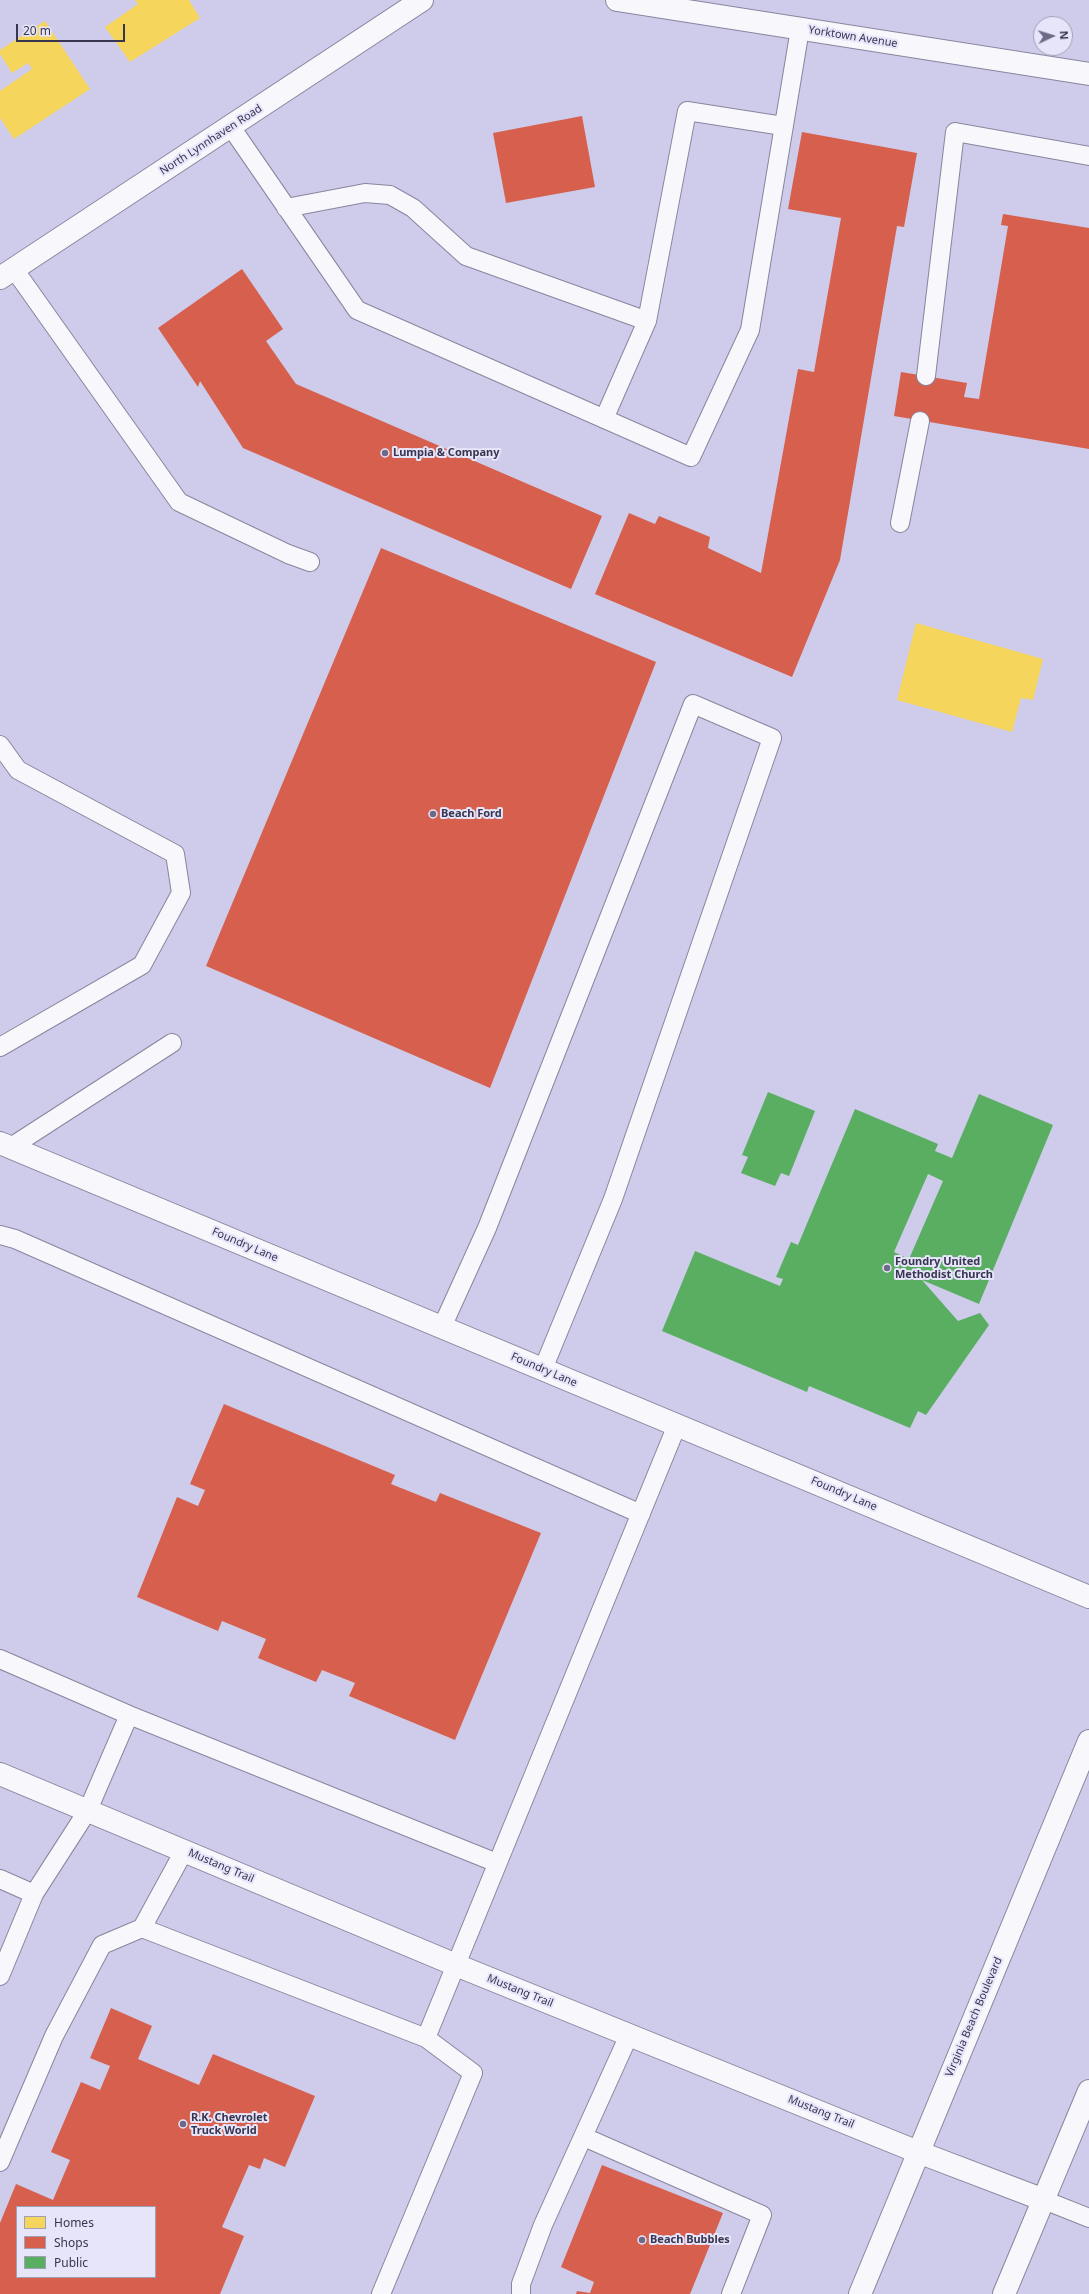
<!DOCTYPE html>
<html>
<head>
<meta charset="utf-8">
<style>
	body { margin:0 }
	#map { position:relative; width:1089px; height:2294px; overflow:hidden; background:#ceccea; font-family:"Noto Sans",sans-serif }
	canvas { display:block }
	.legend { position:absolute; left:16px; top:2206px; width:140px; height:72px; box-sizing:border-box; background:#e6e5fa; border:1px solid #a09fb6; margin:0; padding:5px 7px; list-style:none; font-size:12px; color:#383551 }
	.legend li { display:flex; align-items:center; gap:8px; height:20px }
	.legend b { width:20px; border:1px solid #a09fb6 }
	.north { position:absolute; left:1033px; top:16px; width:40px; height:40px; box-sizing:border-box; background:#e6e5fa; border:1px solid #a09fb6; border-radius:50%; rotate:86deg; font-size:11px; font-weight:700; line-height:16px; text-align:center; color:#383551 }
	.north::after { content:''; display:block; margin:auto; width:14px; height:18px; background:#6c6a87; clip-path:polygon(50% 0,100% 100%,50% 72%,0 100%) }
	.scale { position:absolute; left:16px; top:24px; width:109px; height:18px; box-sizing:border-box; border:2px solid #383551; border-top:0; padding-left:5px; font-size:12px; line-height:14px; white-space:nowrap; color:#383551; -webkit-text-stroke:3px #e6e5fa; paint-order:stroke }
</style>
</head>
<body>
<div id="map">
<canvas width="1089" height="2294"></canvas>
<ul class="legend">
<li><b style="height:11px;background:#f6d55c"></b>Homes</li>
<li><b style="height:11px;background:#d6604d"></b>Shops</li>
<li><b style="height:11px;background:#5aae61"></b>Public</li>
</ul>
<div class="north">N</div>
<div class="scale">20 m</div>
</div>
<script>
const g = document.querySelector('canvas').getContext('2d');
g.lineJoin = 'round';
function fillPath(path, color) { g.fillStyle = color; g.fill(path, 'evenodd'); }
const shape = rows => new Path2D(rows.map(r => 'M' + r).join(''));
function strokePath(path, color, width, dash) { g.strokeStyle = color; g.lineWidth = width; g.lineCap = dash ? 'butt' : 'round'; g.setLineDash(dash || []); g.stroke(path); }
function label(font, color, halo, rows, align = 'center') {
  g.font = font + ' "Noto Sans",sans-serif'; g.lineWidth = 4; g.setLineDash([]); g.textBaseline = 'middle'; g.strokeStyle = halo; g.fillStyle = color; for (const [text, x, y, turn = 0] of rows) {
    g.save(); g.translate(x, y); g.rotate((+turn || 0) * Math.PI / 180); g.textAlign = isNaN(turn) ? turn : align; if (halo) g.strokeText(text, 0, 0); g.fillText(text, 0, 0); g.restore();
  }
}
const homes = shape([
	[135,0,189,0,200,18,130,62,105,27,138,4],
	[45,21,90,89,14,139,0,118,0,91,32,69,28,63,12,73,0,54,0,50],
	[916,623,1043,659,1033,700,1021,698,1012,732,897,700]
]);
const shops = shape([
	[582,116,595,187,506,203,493,133],
	[802,132,917,153,904,227,897,226,840,560,792,677,595,594,629,513,655,524,659,516,710,537,708,548,761,573,798,369,814,372,841,218,788,209],
	[1003,214,1089,228,1089,449,894,416,901,372,967,383,964,397,979,399,1008,226,1001,225],
	[242,269,283,329,266,341,296,384,602,516,571,589,243,448,200,381,198,387,158,328],
	[381,548,656,662,490,1088,206,966],
	[224,1404,395,1475,391,1484,436,1502,440,1493,541,1533,455,1740,349,1696,355,1683,322,1670,316,1682,258,1658,266,1639,222,1621,218,1631,137,1597,177,1497,198,1506,205,1490,190,1484],
	[111,2008,152,2026,138,2059,199,2085,213,2054,315,2096,285,2167,264,2158,260,2169,249,2165,222,2227,244,2236,220,2294,0,2294,0,2223,16,2184,53,2200,70,2160,51,2152,81,2082,100,2090,110,2066,90,2058],
	[17,2207,155,2207,155,2277,17,2277],
	[602,2165,723,2213,690,2294,576,2294,577,2291,590,2293,594,2282,561,2267]
]);
const public = shape([
	[768,1092,815,1111,789,1176,781,1173,775,1186,741,1173,748,1157,742,1155],
	[979,1094,1053,1125,979,1304,922,1280,958,1321,980,1313,989,1325,926,1415,918,1411,910,1428,809,1386,807,1392,662,1331,695,1251,780,1286,783,1279,776,1277,791,1242,798,1245,855,1109,938,1144,935,1151,952,1158],
	[928,1174,943,1181,909,1259,894,1252]
]);
const service = shape([
	[231,127,357,310,691,457,750,330,800,29],
	[286,208,365,193,390,195,413,208,466,256,647,321,687,111,783,126],
	[14,269,179,502,288,554,310,562],
	[926,376,955,132,1089,156],
	[604,419,647,321],
	[900,523,920,421],
	[0,745,18,770,175,854,181,893,142,965,0,1047],
	[11,1147,172,1043],
	[0,1235,15,1239,641,1514],
	[442,1327,487,1228,693,704,772,738,613,1199,543,1369],
	[0,1659,129,1715,88,1810,34,1894,0,1879],
	[129,1715,497,1863],
	[184,1851,142,1928,426,2038],
	[0,1976,34,1894],
	[584,2137,762,2215,731,2294],
	[0,2162,54,2036,102,1945,142,1928],
	[1044,2200,1089,2218],
	[381,2294,473,2073,426,2038,677,1425],
	[521,2294,521,2284,543,2225,629,2035]
]);
const minor = shape([
	[617,0,1089,74],
	[0,1143,1089,1597],
	[0,1774,456,1965,918,2152,1044,2200]
]);
const tertiary = shape([
	[0,278,422,0]
]);
const primary = shape([
	[860,2294,1089,1741],
	[1004,2294,1089,2091]
]);
const markers = [
	[385,453,4,"#6c6a87"],
	[433,814,4,"#6c6a87"],
	[887,1268,4,"#6c6a87"],
	[183,2124,4,"#6c6a87"],
	[642,2240,4,"#6c6a87"]
];
const streetNames = [
	["Yorktown Avenue",853,37,9],
	["North Lynnhaven Road",211,140,-33],
	["Foundry Lane",245,1245,23],
	["Foundry Lane",544,1370,23],
	["Foundry Lane",844,1494,23],
	["Mustang Trail",221,1866,23],
	["Mustang Trail",520,1991,22],
	["Virginia Beach Boulevard",974,2017,-67],
	["Mustang Trail",821,2112,22]
];
const poiNames = [
	["Lumpia & Company",393,453],
	["Beach Ford",441,814],
	["Foundry United",895,1262],
	["Methodist Church",895,1275],
	["R.K. Chevrolet",191,2118],
	["Truck World",191,2131],
	["Beach Bubbles",650,2240]
];
fillPath(homes, '#f6d55c');
fillPath(shops, '#d6604d');
fillPath(public, '#5aae61');
strokePath(service, '#88859e', 20);
strokePath(minor, '#88859e', 24);
strokePath(tertiary, '#88859e', 24);
strokePath(primary, '#88859e', 24);
strokePath(service, '#f8f7fc', 18);
strokePath(minor, '#f8f7fc', 22);
strokePath(tertiary, '#f8f7fc', 22);
strokePath(primary, '#f8f7fc', 22);
for (const [x, y, r, color] of markers) { const dot = new Path2D(); dot.arc(x, y, r, 0, 2 * Math.PI); g.fillStyle = color; g.fill(dot); strokePath(dot, '#e6e5fa', 1.5); }
label('11px', '#383551', '#e6e5fa', streetNames);
label('bold 11px', '#383551', '#e6e5fa', poiNames, 'left');
</script>
</body>
</html>
